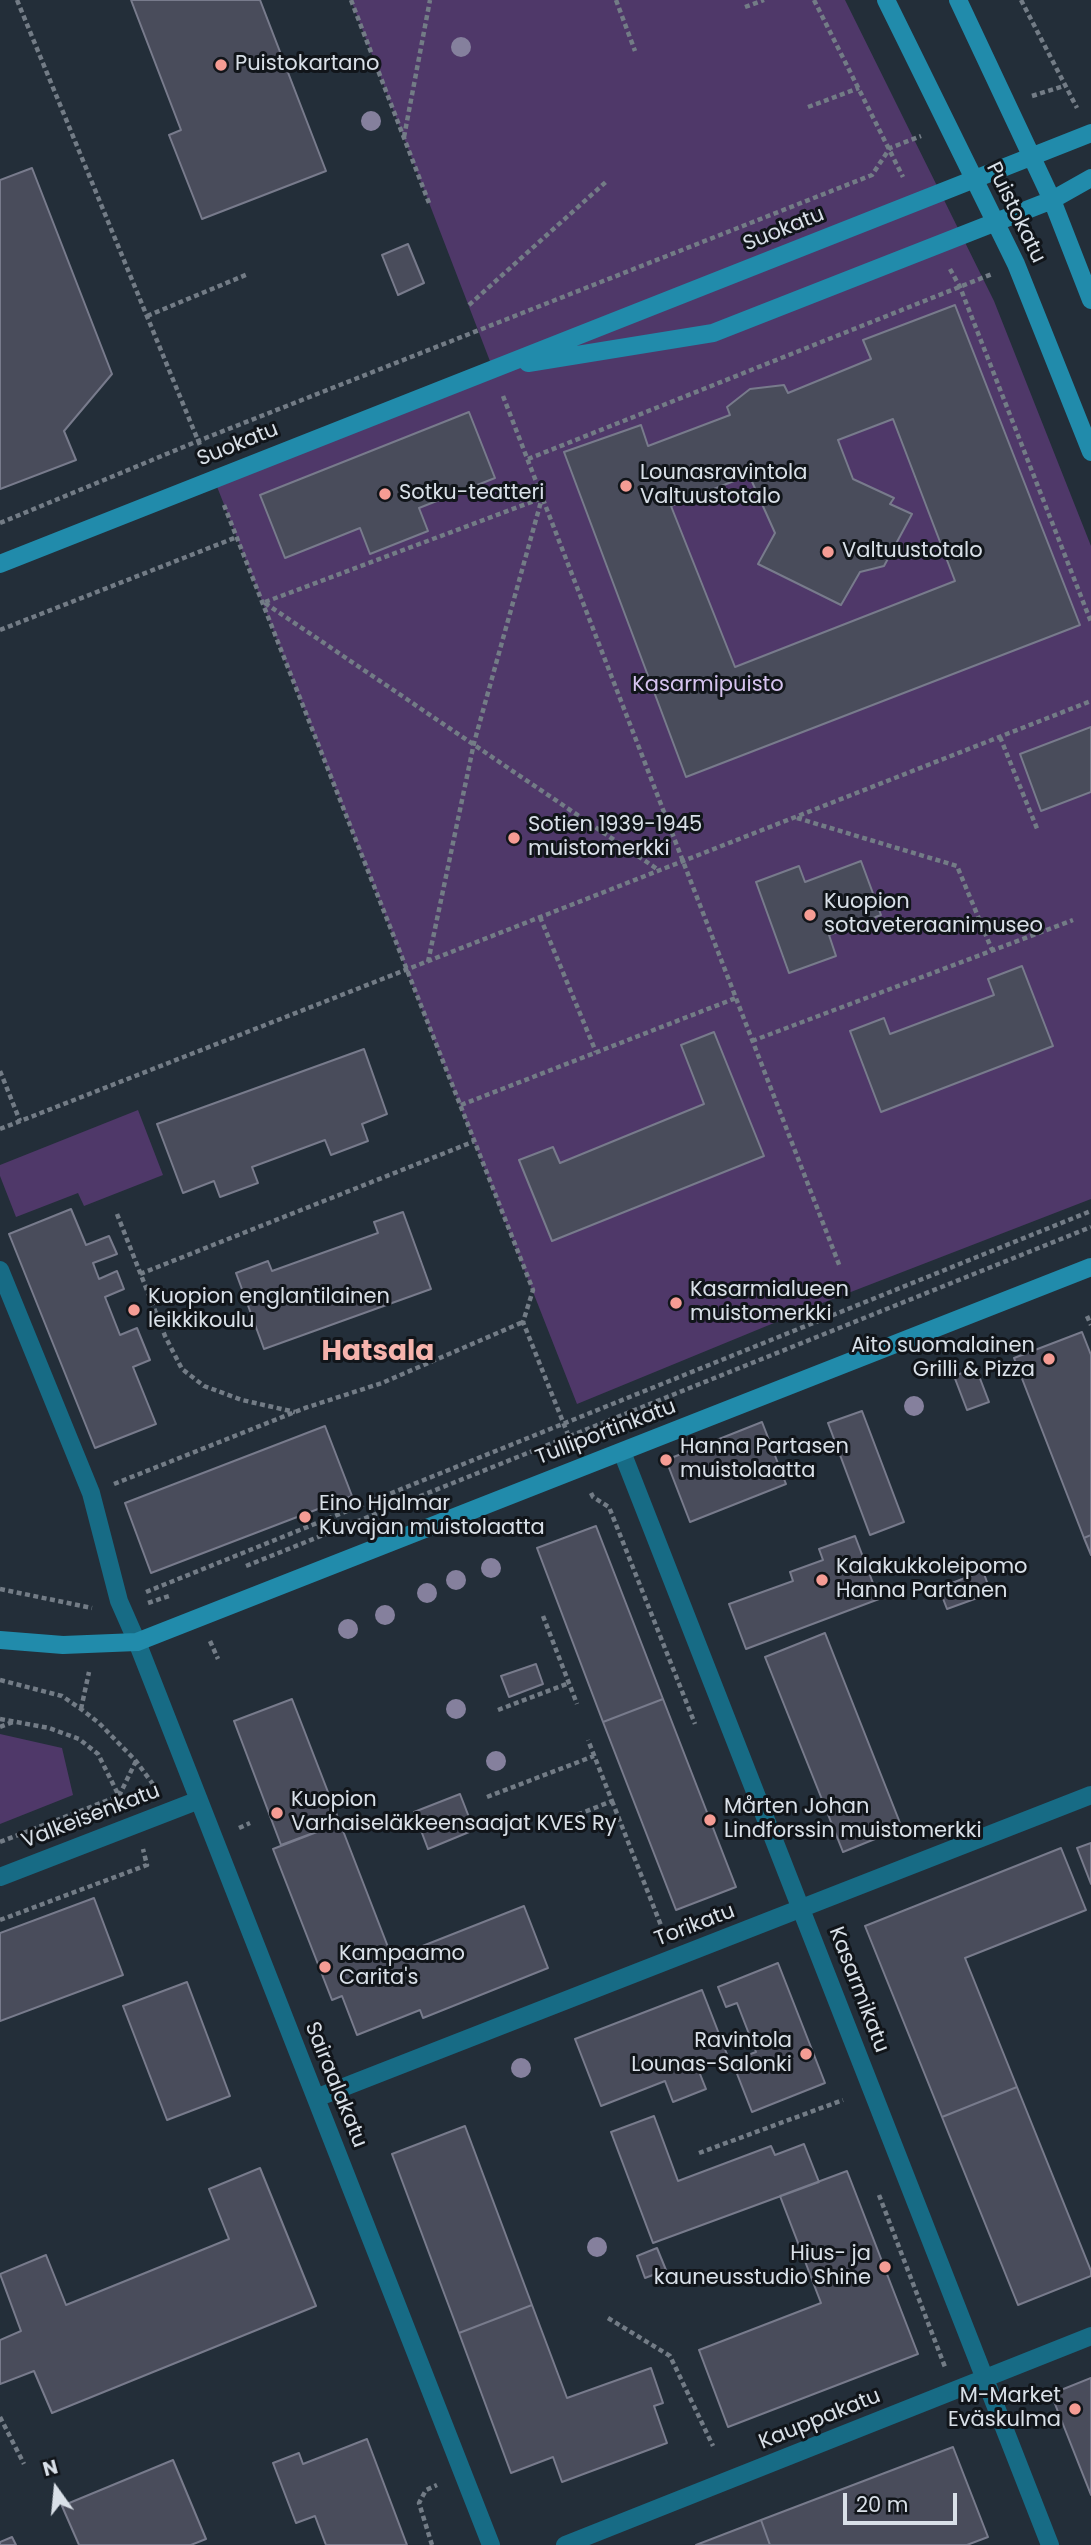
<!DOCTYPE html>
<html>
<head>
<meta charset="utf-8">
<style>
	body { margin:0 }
	#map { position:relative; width:1091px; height:2545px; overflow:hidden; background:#232e39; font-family:Poppins,sans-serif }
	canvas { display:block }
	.north { position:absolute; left:21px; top:2454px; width:70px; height:70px; -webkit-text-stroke:5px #11151a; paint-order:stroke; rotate:345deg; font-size:19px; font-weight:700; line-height:28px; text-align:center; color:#d9e0e8 }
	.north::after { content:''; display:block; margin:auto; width:24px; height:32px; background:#d9e0e8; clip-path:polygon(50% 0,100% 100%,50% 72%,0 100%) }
	.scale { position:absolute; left:843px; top:2493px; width:114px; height:32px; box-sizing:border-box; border:4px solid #d9e0e8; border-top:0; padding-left:9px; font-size:21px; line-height:24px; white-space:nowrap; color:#d9e0e8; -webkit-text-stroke:5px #11151a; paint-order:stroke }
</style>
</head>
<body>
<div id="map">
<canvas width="1091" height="2545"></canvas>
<div class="north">N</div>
<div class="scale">20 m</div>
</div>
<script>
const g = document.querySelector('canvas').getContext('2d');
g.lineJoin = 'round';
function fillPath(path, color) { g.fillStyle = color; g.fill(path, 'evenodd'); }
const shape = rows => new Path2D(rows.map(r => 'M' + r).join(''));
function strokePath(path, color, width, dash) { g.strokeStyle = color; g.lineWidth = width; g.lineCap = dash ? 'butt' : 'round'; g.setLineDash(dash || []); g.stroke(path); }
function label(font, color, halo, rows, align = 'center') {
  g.font = font + ' Poppins,sans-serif'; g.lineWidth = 6; g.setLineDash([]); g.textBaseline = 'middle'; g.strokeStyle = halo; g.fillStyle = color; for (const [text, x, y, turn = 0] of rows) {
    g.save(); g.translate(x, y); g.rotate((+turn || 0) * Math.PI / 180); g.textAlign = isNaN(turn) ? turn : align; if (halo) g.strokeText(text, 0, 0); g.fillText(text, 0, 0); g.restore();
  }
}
const green = shape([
	[351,0,845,0,994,301,1091,546,1091,1199,825,1302,577,1404,214,479,493,369],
	[138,1110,163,1175,84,1206,78,1193,16,1217,0,1176,0,1165],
	[0,1734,62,1748,73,1795,0,1824]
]);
const building = shape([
	[131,0,260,0,326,171,202,219,169,135,181,130,131,0],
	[32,168,112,374,64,431,76,460,0,489,0,180,32,168],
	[408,244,424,283,398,295,382,255,408,244],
	[955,305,1080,625,686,777,564,452,641,425,648,446,730,415,727,407,750,389,784,385,788,393,871,359,863,340,955,305],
	[893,419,955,581,735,667,671,506,749,475,775,533,758,564,841,605,860,572,884,566,912,514,890,504,894,498,853,479,838,440,893,419],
	[469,412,495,478,419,508,428,531,370,554,360,528,285,558,260,495,469,412],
	[1091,727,1091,792,1041,811,1020,754,1091,727],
	[861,861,881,915,829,935,836,956,789,973,756,882,799,866,805,882,861,861],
	[1022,966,1053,1046,881,1112,850,1031,884,1018,890,1034,994,995,988,979,1022,966],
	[714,1032,764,1156,552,1241,519,1160,553,1147,560,1163,704,1104,681,1045,714,1032],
	[364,1049,387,1114,362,1124,368,1141,331,1155,325,1140,252,1167,258,1183,220,1197,214,1181,183,1193,157,1124,364,1049],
	[71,1209,86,1245,109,1236,117,1254,93,1263,99,1279,117,1271,124,1289,105,1297,120,1335,137,1328,150,1360,133,1367,156,1424,95,1448,9,1234,71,1209],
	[403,1212,431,1289,264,1349,236,1273,268,1261,272,1271,378,1233,374,1222,403,1212],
	[1082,1332,1091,1355,1091,1535,1084,1538,1014,1358,1082,1332],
	[976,1368,989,1402,967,1410,954,1376,976,1368],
	[862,1411,904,1522,870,1535,828,1423,862,1411],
	[762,1422,786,1484,690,1522,666,1460,762,1422],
	[325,1426,352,1496,151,1573,125,1503,325,1426],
	[596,1526,663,1699,603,1722,537,1548,596,1526],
	[1091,1535,1091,1555,1084,1538,1091,1535],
	[855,1536,879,1599,746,1649,729,1604,793,1581,790,1572,823,1560,819,1549,855,1536],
	[983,1571,991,1593,947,1609,939,1588,983,1571],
	[825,1633,902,1828,843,1852,765,1657,825,1633],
	[536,1664,543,1684,509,1697,501,1676,536,1664],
	[292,1699,340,1823,281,1845,234,1721,292,1699],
	[663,1699,736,1887,676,1910,603,1722,663,1699],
	[460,1794,474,1830,428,1849,414,1812,460,1794],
	[340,1823,388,1947,382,1949,387,1960,524,1906,548,1968,423,2018,420,2010,357,2035,342,1996,332,2000,273,1849,340,1823],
	[1091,1843,1091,1884,1077,1848,1091,1843],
	[1061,1848,1086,1910,965,1958,1017,2087,942,2117,865,1926,1061,1848],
	[94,1898,123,1975,0,2021,0,1933,94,1898],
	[778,1963,825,2083,752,2112,732,2061,756,2052,737,2003,726,2007,718,1987,778,1963],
	[187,1982,230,2096,167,2120,123,2006,187,1982],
	[702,1990,728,2057,698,2069,706,2089,673,2102,665,2081,601,2106,575,2039,702,1990],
	[1017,2087,1091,2271,1091,2276,1018,2305,942,2117,1017,2087],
	[654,2116,678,2181,771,2146,775,2155,804,2144,819,2182,653,2243,611,2132,654,2116],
	[465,2126,532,2305,459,2333,392,2154,465,2126],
	[260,2168,316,2306,52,2413,34,2371,0,2384,0,2340,21,2331,0,2274,46,2255,66,2305,229,2239,209,2189,260,2168],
	[847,2171,918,2354,728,2427,699,2350,821,2303,780,2196,847,2171],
	[657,2248,666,2270,645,2278,637,2256,657,2248],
	[532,2305,567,2398,651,2368,663,2403,654,2406,667,2443,562,2482,553,2457,511,2473,459,2333,532,2305],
	[1091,2378,1091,2495,1051,2394,1091,2378],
	[367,2439,407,2545,326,2545,315,2516,296,2523,273,2463,299,2453,303,2464,367,2439],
	[953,2447,988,2537,967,2545,770,2545,761,2520,953,2447],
	[173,2460,206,2539,191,2545,79,2545,62,2506,173,2460],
	[761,2520,770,2545,696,2545,761,2520],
	[12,2537,16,2545,0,2545,0,2542,12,2537]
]);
const path = shape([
	[17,0,204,455],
	[351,0,429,203],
	[616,0,635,51],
	[814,0,903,177],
	[1021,0,1077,108],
	[745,7,764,0],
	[1032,96,1064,86],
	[808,107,859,88],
	[404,137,430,0],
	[950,269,960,287,1091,622],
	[469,305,608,180],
	[147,316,248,274],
	[503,396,840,1267],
	[528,459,992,274],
	[224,505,533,1290,523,1322,571,1442],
	[0,523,198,441,872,175,890,148,921,136],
	[265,602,542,498],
	[265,603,660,871],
	[0,630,237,537],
	[1000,737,1038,831],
	[797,818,957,866,992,950],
	[540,917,596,1052],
	[428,962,474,743,542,498],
	[752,1041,1073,920],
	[0,1071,20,1121],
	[461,1105,736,998],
	[0,1129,1091,701],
	[117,1214,165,1336,182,1369,204,1386,242,1400,295,1412],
	[140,1274,475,1141],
	[1087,1316,1091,1325],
	[114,1484,305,1408,382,1383,523,1322],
	[591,1493,593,1497,609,1507,695,1724],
	[246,1566,1091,1227],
	[0,1589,92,1608],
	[146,1592,1091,1211],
	[148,1603,169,1596],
	[543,1616,577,1704],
	[210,1641,218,1659],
	[0,1680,62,1696,81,1709,99,1723,136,1761,155,1787],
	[81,1709,89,1672],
	[498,1710,569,1683],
	[0,1719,49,1728,79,1739,98,1754,121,1800],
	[0,1727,13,1722],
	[487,1797,594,1756],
	[612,1801,662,1928],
	[554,1824,612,1801,588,1740],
	[239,1828,250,1823],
	[0,1842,119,1796,136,1761],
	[0,1920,147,1865,143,1849],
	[699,2153,843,2100],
	[879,2195,945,2367],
	[608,2318,670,2356,713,2446],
	[0,2417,24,2464],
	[432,2545,419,2503,426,2490,437,2485]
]);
const lane = shape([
	[0,1270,91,1493,119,1601,137,1642]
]);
const street = shape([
	[622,1452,1050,2545],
	[137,1642,491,2545],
	[0,1877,199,1800],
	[316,2098,1091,1795],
	[565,2545,1091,2336]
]);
const secondary = shape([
	[886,0,1016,264,1091,452],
	[958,0,1052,200,1091,300],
	[528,363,713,333,1052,200,1091,178],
	[0,564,1091,133],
	[0,1640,63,1645,137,1642,1091,1267]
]);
const trees = [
	[461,47],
	[371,121],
	[914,1406],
	[491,1568],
	[456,1580],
	[427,1593],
	[385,1615],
	[348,1629],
	[456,1709],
	[496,1761],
	[521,2068],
	[597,2247]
];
const markers = [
	[221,65,7,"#f59c94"],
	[626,486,7,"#f59c94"],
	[385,494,7,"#f59c94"],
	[828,552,7,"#f59c94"],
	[514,838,7,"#f59c94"],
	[810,915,7,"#f59c94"],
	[676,1303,7,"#f59c94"],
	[134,1310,7,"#f59c94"],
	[1049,1359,7,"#f59c94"],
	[666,1460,7,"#f59c94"],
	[305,1517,7,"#f59c94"],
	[822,1580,7,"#f59c94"],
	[277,1813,7,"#f59c94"],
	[710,1820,7,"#f59c94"],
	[325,1967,7,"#f59c94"],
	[806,2054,7,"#f59c94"],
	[885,2267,7,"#f59c94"],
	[1075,2409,7,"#f59c94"]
];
const poiNames = [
	["Puistokartano",235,65],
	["Lounasravintola",640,474],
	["Valtuustotalo",640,498],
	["Sotku-teatteri",399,494],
	["Valtuustotalo",842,552],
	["Sotien 1939-1945",528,826],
	["muistomerkki",528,850],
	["Kuopion",824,903],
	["sotaveteraanimuseo",824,927],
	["Kasarmialueen",690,1291],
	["muistomerkki",690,1315],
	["Kuopion englantilainen",148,1298],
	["leikkikoulu",148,1322],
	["Aito suomalainen",1035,1347,"right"],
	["Grilli & Pizza",1035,1371,"right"],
	["Hanna Partasen",680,1448],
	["muistolaatta",680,1472],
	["Eino Hjalmar",319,1505],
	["Kuvajan muistolaatta",319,1529],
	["Kalakukkoleipomo",836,1568],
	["Hanna Partanen",836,1592],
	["Kuopion",291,1801],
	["Varhaiseläkkeensaajat KVES Ry",291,1825],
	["Mårten Johan",724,1808],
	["Lindforssin muistomerkki",724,1832],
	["Kampaamo",339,1955],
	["Carita's",339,1979],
	["Ravintola",792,2042,"right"],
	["Lounas-Salonki",792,2066,"right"],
	["Hius- ja",871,2255,"right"],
	["kauneusstudio Shine",871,2279,"right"],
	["M-Market",1061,2397,"right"],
	["Eväskulma",1061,2421,"right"]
];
const streetNames = [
	["Puistokatu",1015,213,64],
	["Suokatu",784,230,-22],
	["Suokatu",238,445,-22],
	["Tulliportinkatu",606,1433,-21],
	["Valkeisenkatu",91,1817,-21],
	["Torikatu",695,1926,-21],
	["Kasarmikatu",858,1990,69],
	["Sairaalakatu",335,2085,68],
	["Kauppakatu",820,2420,-22]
];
const parkNames = [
	["Kasarmipuisto",708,686]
];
const districtNames = [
	["Hatsala",378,1353]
];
fillPath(green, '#4f3869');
fillPath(building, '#494c5b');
strokePath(building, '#787b8c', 2);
strokePath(path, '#737c86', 4.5, [5, 3.5]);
strokePath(lane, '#176b85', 18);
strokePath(street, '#176b85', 18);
strokePath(secondary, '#218bab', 18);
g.fillStyle = '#85809d';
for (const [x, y] of trees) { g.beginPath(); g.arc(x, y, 10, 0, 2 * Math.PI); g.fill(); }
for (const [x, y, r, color] of markers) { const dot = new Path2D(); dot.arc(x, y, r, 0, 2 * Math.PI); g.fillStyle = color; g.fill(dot); strokePath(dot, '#11151a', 2.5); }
label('21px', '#d9e0e8', '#11151a', poiNames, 'left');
label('21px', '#d9e0e8', '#11151a', streetNames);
label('21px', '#d6c3ef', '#11151a', parkNames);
label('bold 28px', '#f6b3ac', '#11151a', districtNames);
</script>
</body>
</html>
